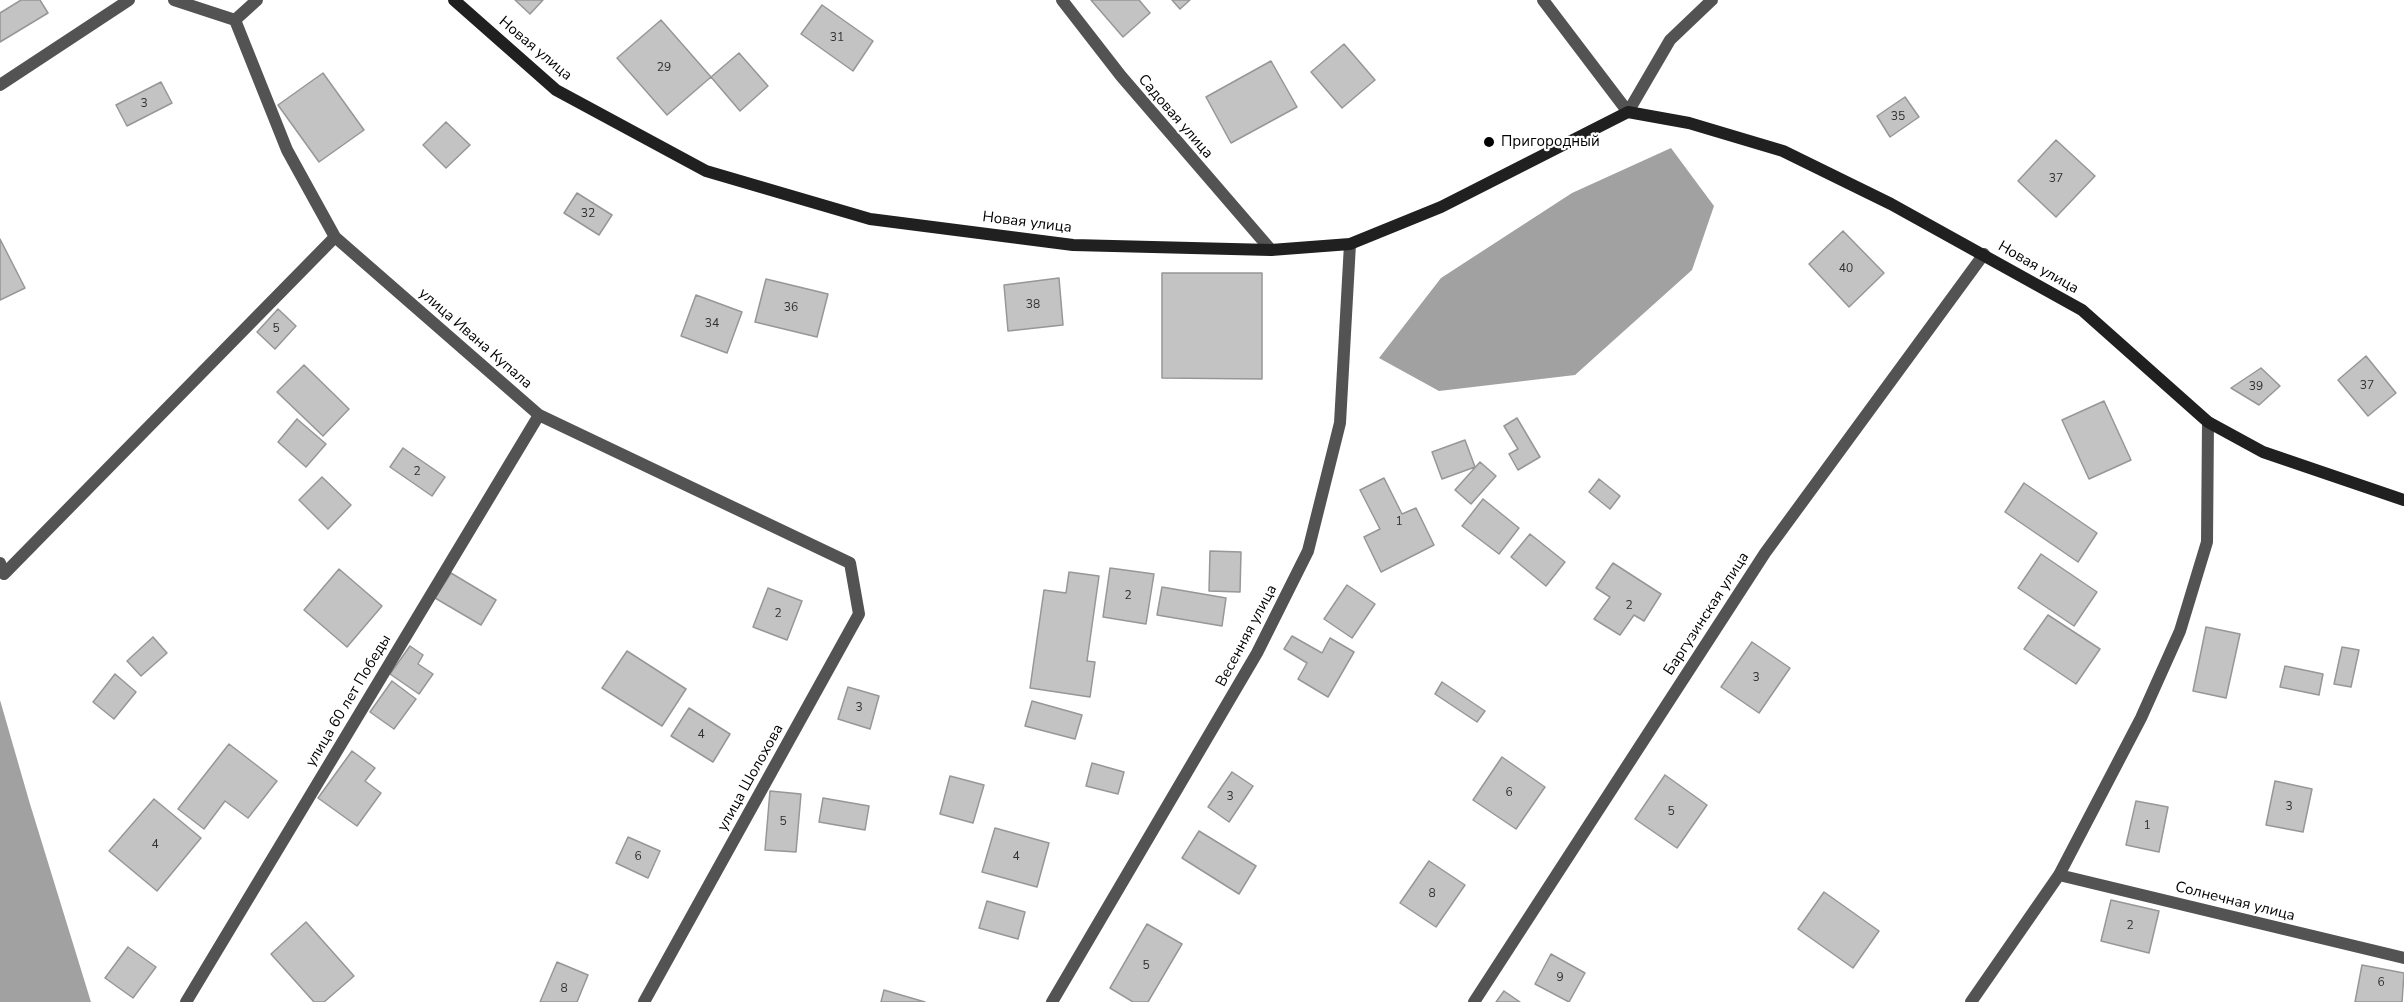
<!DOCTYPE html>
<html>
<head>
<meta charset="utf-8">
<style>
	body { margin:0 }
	canvas { display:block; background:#fff }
</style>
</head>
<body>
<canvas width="2404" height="1002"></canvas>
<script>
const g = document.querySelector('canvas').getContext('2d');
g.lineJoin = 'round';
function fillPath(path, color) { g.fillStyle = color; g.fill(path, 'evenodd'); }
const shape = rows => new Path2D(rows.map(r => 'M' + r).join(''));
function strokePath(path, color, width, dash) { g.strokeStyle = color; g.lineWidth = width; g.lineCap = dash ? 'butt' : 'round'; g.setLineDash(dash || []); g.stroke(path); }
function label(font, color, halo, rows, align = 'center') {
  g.font = font + ' "Nunito Sans",sans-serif'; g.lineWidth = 4.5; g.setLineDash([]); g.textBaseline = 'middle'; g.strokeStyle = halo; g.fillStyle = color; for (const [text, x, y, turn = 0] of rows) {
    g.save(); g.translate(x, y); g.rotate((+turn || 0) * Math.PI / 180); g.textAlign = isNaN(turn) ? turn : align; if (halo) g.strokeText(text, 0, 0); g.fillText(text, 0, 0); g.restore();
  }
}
const water = shape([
	[1671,148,1714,206,1692,270,1575,375,1439,391,1379,358,1441,278,1572,193],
	[0,700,30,804,91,1002,0,1002]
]);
const building = shape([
	[21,0,40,0,48,13,0,42,0,13,21,0],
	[515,0,543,0,530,14,515,0],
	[1091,0,1139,0,1150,13,1123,37,1091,0],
	[1172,0,1190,0,1180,9,1172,0],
	[822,5,873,41,853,71,801,34,822,5],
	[661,20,711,77,667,115,617,58,661,20],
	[1344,44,1375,80,1342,108,1311,72,1344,44],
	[739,53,768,86,740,111,711,77,739,53],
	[1271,61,1297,107,1231,143,1206,97,1271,61],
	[323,73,364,130,319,162,278,105,323,73],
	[161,82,172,103,127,126,116,105,161,82],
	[1905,97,1919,117,1890,137,1877,116,1905,97],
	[446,122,470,145,446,168,423,145,446,122],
	[2056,140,2095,176,2056,217,2018,181,2056,140],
	[577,193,612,215,599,235,564,213,577,193],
	[1843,231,1884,273,1849,307,1809,264,1843,231],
	[0,239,25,288,0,300,0,239],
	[1162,273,1262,273,1262,379,1162,378,1162,273],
	[1059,278,1063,325,1008,331,1004,285,1059,278],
	[766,279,828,294,817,337,755,322,766,279],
	[696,295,742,312,727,353,681,336,696,295],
	[278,309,296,326,275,349,257,332,278,309],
	[2366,356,2396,393,2368,416,2338,380,2366,356],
	[304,365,349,409,323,436,277,392,304,365],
	[2261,368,2280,386,2259,405,2231,388,2261,368],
	[2104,401,2131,460,2089,479,2062,420,2104,401],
	[1517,418,1540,457,1518,470,1509,454,1518,449,1504,426,1517,418],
	[297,419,326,444,306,467,278,442,297,419],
	[1465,440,1475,467,1442,479,1432,452,1465,440],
	[403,448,445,477,432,496,390,467,403,448],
	[1480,462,1496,476,1471,504,1455,490,1480,462],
	[322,477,351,505,328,529,299,500,322,477],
	[1384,478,1402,514,1416,508,1434,545,1381,572,1364,537,1380,529,1360,490,1384,478],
	[1599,479,1620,496,1610,509,1589,492,1599,479],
	[2024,483,2097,533,2078,562,2005,512,2024,483],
	[1483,499,1519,528,1499,554,1462,526,1483,499],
	[1530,534,1565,562,1546,586,1511,557,1530,534],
	[1210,551,1241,552,1240,592,1209,591,1210,551],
	[2041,554,2097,592,2074,626,2018,588,2041,554],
	[1613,563,1661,594,1644,621,1634,615,1620,635,1594,619,1610,597,1596,588,1613,563],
	[1110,568,1154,574,1146,624,1103,617,1110,568],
	[339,569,382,606,347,647,304,610,339,569],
	[1069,572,1099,576,1087,661,1095,662,1090,697,1030,688,1044,590,1066,593,1069,572],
	[451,573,496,600,481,625,435,598,451,573],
	[1347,585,1375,604,1352,638,1324,619,1347,585],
	[1162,587,1226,598,1222,626,1157,615,1162,587],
	[768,588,802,601,787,640,753,627,768,588],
	[2048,615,2100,649,2076,684,2024,649,2048,615],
	[2206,627,2240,634,2226,698,2193,691,2206,627],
	[1292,636,1322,653,1330,638,1354,652,1328,697,1298,679,1307,663,1284,649,1292,636],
	[153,637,167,653,141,676,127,661,153,637],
	[1752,642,1790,668,1759,713,1721,687,1752,642],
	[410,646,423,655,418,664,433,674,419,694,390,674,410,646],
	[2342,647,2359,650,2351,687,2334,684,2342,647],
	[627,651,686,689,662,726,602,688,627,651],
	[2285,666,2323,674,2319,695,2280,687,2285,666],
	[115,674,136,692,114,719,93,702,115,674],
	[392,681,416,699,394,729,370,712,392,681],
	[1442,682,1485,711,1477,722,1435,694,1442,682],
	[848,687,879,696,870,729,838,719,848,687],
	[1032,701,1082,715,1075,739,1025,726,1032,701],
	[689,708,730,734,713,762,671,736,689,708],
	[229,744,277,781,248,818,225,801,204,829,178,809,229,744],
	[352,751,375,768,365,781,381,793,357,826,318,798,352,751],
	[1502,757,1545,787,1516,829,1473,800,1502,757],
	[1092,763,1124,772,1118,794,1086,786,1092,763],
	[1232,772,1253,786,1229,822,1208,807,1232,772],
	[1665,775,1707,805,1677,848,1635,819,1665,775],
	[950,776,984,785,973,823,940,814,950,776],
	[2275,781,2312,789,2303,832,2266,825,2275,781],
	[770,791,801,794,796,852,765,850,770,791],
	[823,798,869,806,865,830,819,822,823,798],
	[154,799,201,838,157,891,109,851,154,799],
	[2136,801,2168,807,2159,852,2126,845,2136,801],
	[995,828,1049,843,1037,887,982,872,995,828],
	[1199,831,1256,866,1239,894,1182,858,1199,831],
	[628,837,660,851,648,878,616,863,628,837],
	[1429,861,1465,885,1436,927,1400,903,1429,861],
	[1824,892,1879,931,1853,968,1798,929,1824,892],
	[2111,900,2159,911,2149,953,2101,941,2111,900],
	[987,901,1025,912,1018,939,979,928,987,901],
	[306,922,354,976,324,1002,314,1002,271,954,306,922],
	[1147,924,1182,944,1148,1002,1133,1002,1110,988,1147,924],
	[128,947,156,967,133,998,105,978,128,947],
	[1551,954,1585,973,1569,1002,1535,984,1551,954],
	[557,962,588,975,577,1002,540,1002,557,962],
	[2362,965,2404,973,2402,1002,2355,1002,2362,965],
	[884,990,925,1002,881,1002,884,990],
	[1504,991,1520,1002,1496,1002,1504,991]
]);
const street = shape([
	[174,0,235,20],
	[257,0,235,20,287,150,335,237,539,415,850,563,859,614,644,1002],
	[1062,0,1121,76,1271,250],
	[1543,0,1628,112,1670,40,1712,0],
	[0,85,129,0],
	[0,563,4,574,335,237],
	[2059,875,2404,958],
	[186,1002,539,415],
	[1052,1002,1257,653,1308,551,1340,423,1350,244],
	[1474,1002,1765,553,1984,254],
	[1971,1002,2059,875,2141,718,2180,631,2207,542,2208,422]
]);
const secondary = shape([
	[454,0,556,90,706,171,870,219,1073,245,1271,250,1350,244,1441,207,1628,112,1689,123,1783,151,1891,204,2082,310,2208,422,2263,452,2404,500]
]);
const markers = [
	[1489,142,6,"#000"]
];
const numberNames = [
	["31",837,38],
	["29",664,68],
	["3",144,104],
	["35",1898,117],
	["37",2056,179],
	["32",588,214],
	["40",1846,269],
	["38",1033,305],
	["36",791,308],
	["34",712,324],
	["5",276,329],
	["37",2367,386],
	["39",2256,387],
	["2",417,472],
	["1",1399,522],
	["2",1128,596],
	["2",1629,606],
	["2",778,614],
	["3",1756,678],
	["3",859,708],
	["4",701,735],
	["6",1509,793],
	["3",1230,797],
	["3",2289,807],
	["5",1671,812],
	["5",783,822],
	["1",2147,826],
	["4",155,845],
	["6",638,857],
	["4",1016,857],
	["8",1432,894],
	["2",2130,926],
	["5",1146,966],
	["9",1560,978],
	["6",2381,983],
	["8",564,989]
];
const streetNames = [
	["Новая улица",535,49,40],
	["Садовая улица",1175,117,49],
	["Новая улица",1027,223,7],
	["Новая улица",2038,268,30],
	["улица Ивана Купала",475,339,41],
	["Баргузинская улица",1707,614,-57],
	["Весенняя улица",1247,636,-62],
	["улица 60 лет Победы",349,701,-59],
	["улица Шолохова",751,778,-61],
	["Солнечная улица",2235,902,14]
];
const poiNames = [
	["Пригородный",1501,142]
];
fillPath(water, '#a1a1a1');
fillPath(building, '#c3c3c3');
strokePath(building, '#979797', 1.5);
strokePath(street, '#535353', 12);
strokePath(secondary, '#202020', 12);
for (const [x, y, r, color] of markers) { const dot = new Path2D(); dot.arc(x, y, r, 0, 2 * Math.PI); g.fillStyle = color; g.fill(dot); strokePath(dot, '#fff', 2); }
label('12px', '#313131', null, numberNames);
label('15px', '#000', '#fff', streetNames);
label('15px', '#000', '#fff', poiNames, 'left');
</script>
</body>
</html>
